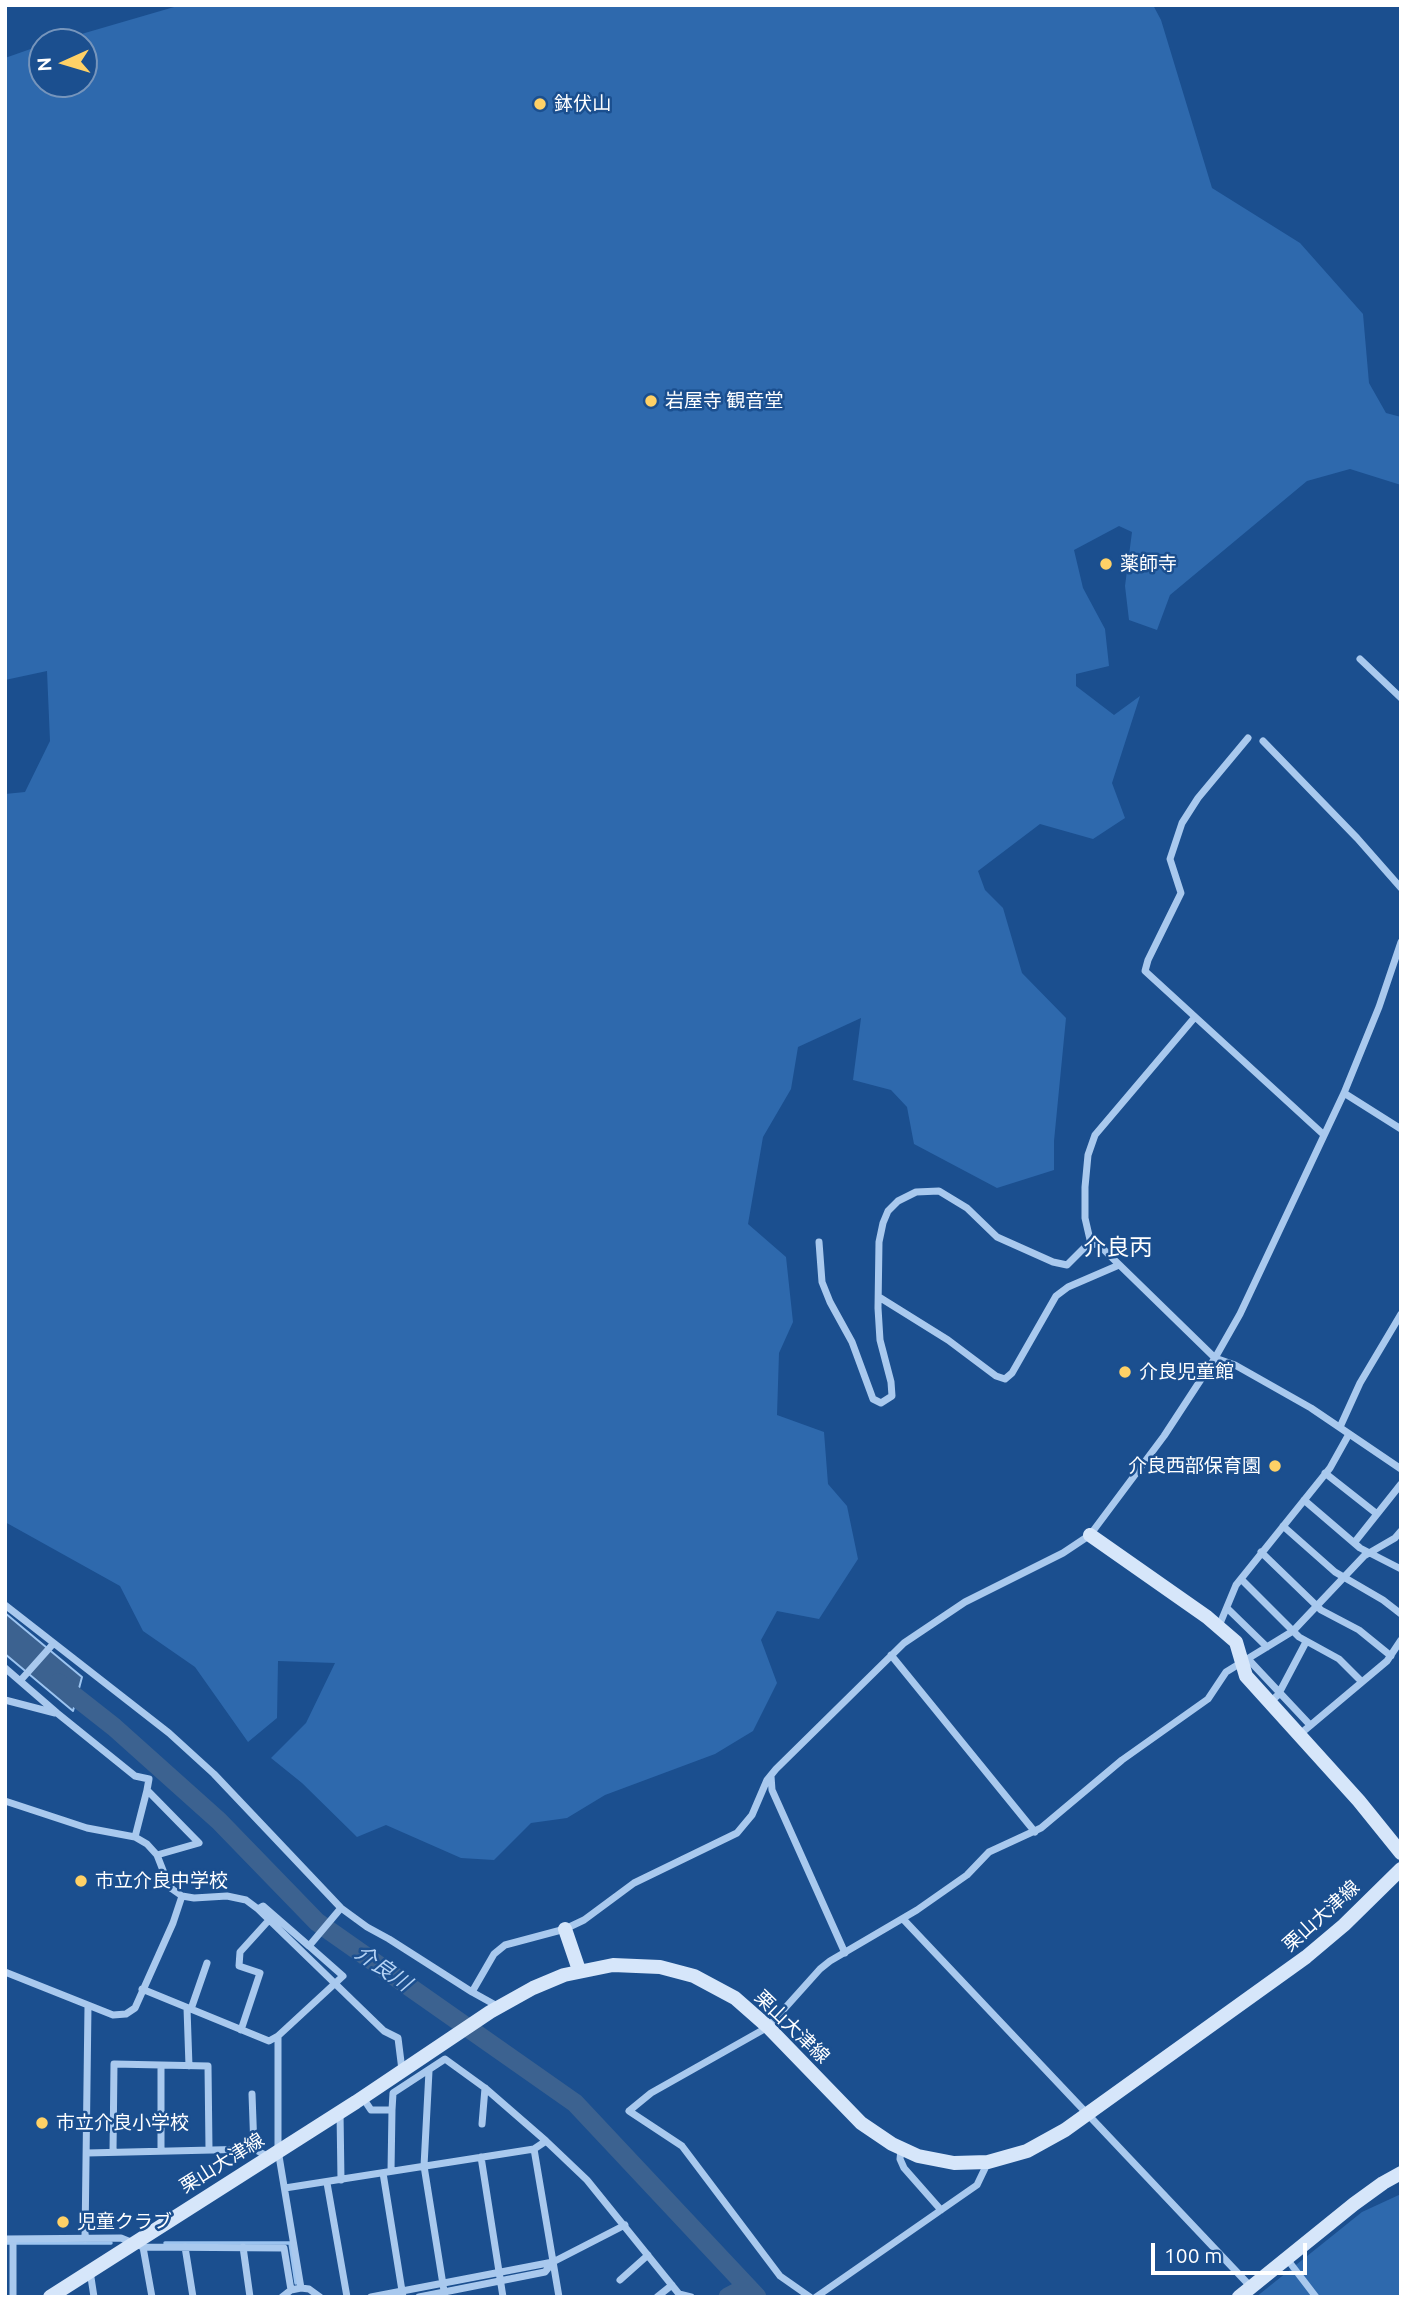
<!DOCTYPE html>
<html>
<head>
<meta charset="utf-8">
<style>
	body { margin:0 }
	#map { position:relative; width:1406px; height:2302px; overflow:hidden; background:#1b4f8f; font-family:Ubuntu,sans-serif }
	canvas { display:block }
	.frame { position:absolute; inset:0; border:7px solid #fff; pointer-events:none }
	.north { position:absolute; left:28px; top:28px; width:70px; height:70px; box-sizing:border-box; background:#1b4f8f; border:2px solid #7695bc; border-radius:50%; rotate:266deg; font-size:19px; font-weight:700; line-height:28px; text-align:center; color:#fff }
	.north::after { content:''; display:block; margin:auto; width:24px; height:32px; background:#ffd166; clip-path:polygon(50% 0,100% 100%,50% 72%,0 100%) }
	.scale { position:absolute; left:1151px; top:2243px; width:156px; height:32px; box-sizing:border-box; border:4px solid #fff; border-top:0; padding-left:9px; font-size:21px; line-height:24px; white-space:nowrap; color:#fff; -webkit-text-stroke:5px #1b4f8f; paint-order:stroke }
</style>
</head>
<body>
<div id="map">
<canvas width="1406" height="2302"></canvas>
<div class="frame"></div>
<div class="north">N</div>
<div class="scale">100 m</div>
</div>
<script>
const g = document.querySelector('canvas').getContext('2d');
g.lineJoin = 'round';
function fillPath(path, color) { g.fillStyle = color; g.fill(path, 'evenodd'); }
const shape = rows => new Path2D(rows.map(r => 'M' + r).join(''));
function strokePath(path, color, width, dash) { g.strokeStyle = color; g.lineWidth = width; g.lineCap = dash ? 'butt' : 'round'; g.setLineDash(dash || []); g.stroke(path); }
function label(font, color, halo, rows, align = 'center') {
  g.font = font + ' Ubuntu,"Noto Sans JP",sans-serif'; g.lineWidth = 5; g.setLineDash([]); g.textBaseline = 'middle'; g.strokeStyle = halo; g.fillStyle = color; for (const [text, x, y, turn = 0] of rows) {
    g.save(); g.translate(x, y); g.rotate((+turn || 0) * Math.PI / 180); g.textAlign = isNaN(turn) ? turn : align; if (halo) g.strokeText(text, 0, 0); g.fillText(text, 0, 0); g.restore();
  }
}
const green = shape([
	[181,5,1153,5,1161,20,1212,188,1300,243,1363,314,1369,383,1386,413,1401,417,1401,485,1350,469,1307,481,1170,595,1157,630,1129,620,1125,586,1132,532,1119,526,1074,550,1083,588,1105,629,1109,666,1076,674,1076,686,1114,715,1140,696,1112,783,1125,818,1093,839,1040,824,978,871,985,890,1003,908,1022,973,1066,1018,1054,1141,1054,1170,997,1188,914,1144,907,1107,891,1090,853,1080,861,1018,798,1047,791,1089,763,1137,748,1224,786,1257,793,1322,779,1353,777,1415,824,1432,828,1484,847,1506,858,1559,819,1619,777,1611,761,1640,777,1683,753,1731,715,1754,605,1795,567,1818,531,1823,494,1860,461,1858,386,1825,357,1837,302,1783,271,1758,306,1723,335,1663,278,1661,277,1718,248,1742,195,1667,143,1631,120,1586,5,1522,5,794,25,792,50,741,47,671,5,680,5,58,42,45,42,84,84,84,84,42,54,42],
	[1401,2194,1401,2297,1256,2297,1362,2212]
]);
const water = shape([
	[5,1613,82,1677,73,1711,5,1654,5,1613]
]);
const stream = shape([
	[5,2243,111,2243],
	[165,2243,290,2243,296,2283]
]);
const river = shape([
	[58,1683,114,1727,219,1821,317,1922,575,2103,757,2297],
	[728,2297,747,2287]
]);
const street = shape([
	[1360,659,1401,698],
	[1248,738,1198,798,1182,823,1170,859,1181,893,1148,960,1145,971,1324,1135],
	[1263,741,1357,838,1401,888],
	[1344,1093,1401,1129],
	[819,1242,822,1282,830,1302,852,1342,873,1399,881,1403,892,1396,891,1382,880,1340,878,1308,879,1242,883,1223,888,1211,898,1201,916,1192,939,1191,967,1208,997,1237,1053,1262,1067,1265,1087,1245,1098,1244,1215,1358,1235,1365,1311,1408,1401,1469],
	[1091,1244,1085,1218,1085,1187,1088,1155,1095,1135,1195,1017],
	[879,1297,948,1340,996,1376,1005,1379,1012,1373,1056,1296,1068,1287,1119,1265],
	[1340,1427,1360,1383,1401,1314],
	[1325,1473,1377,1514],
	[1304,1500,1360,1548,1401,1569],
	[1283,1526,1335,1572,1383,1600,1401,1614],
	[1354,1543,1401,1484],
	[1261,1552,1321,1610,1359,1630,1391,1656],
	[1241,1579,1299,1637,1339,1659,1362,1682],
	[5,1605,169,1733,214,1774,341,1908,367,1927,389,1939,472,1992,494,1954,505,1945,565,1929,584,1920,634,1883,737,1833,752,1815,767,1780,776,1769,904,1643,965,1602,1063,1553,1090,1535,1164,1436,1215,1358,1240,1314,1344,1093,1379,1007,1401,942],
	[1228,1609,1267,1647],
	[1219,1626,1236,1585,1330,1468,1349,1434],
	[891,1655,1035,1832],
	[1248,1659,1310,1725],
	[5,1668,57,1713,135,1776,149,1779,147,1790,199,1843,157,1855],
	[20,1681,53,1644],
	[5,1700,55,1713],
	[1270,1702,1278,1695,1306,1642],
	[1299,1735,1387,1661,1401,1640],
	[771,1776,772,1790,845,1953],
	[5,1801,87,1828,135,1837,147,1844,157,1855,166,1878,172,1889,182,1896,194,1898,227,1896,246,1900,258,1909,384,2031,398,2038,402,2070],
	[135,1837,147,1790],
	[258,1909,263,1906,309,1946],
	[903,1919,1251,2287],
	[5,1972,113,2015,126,2014,135,2008,173,1923,182,1896],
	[142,1989,269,2041,278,2036,343,1976,309,1946,341,1908],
	[472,1992,499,2007],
	[187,2008,189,2066],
	[191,2009,207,1963],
	[241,2030,260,1973,239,1966,240,1952,269,1920],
	[278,2036,278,2150,301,2288],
	[429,2071,424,2166,445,2297],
	[252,2094,254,2149],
	[363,2098,371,2110,392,2110,393,2093,445,2059,485,2088,546,2141,587,2180,679,2294,691,2297],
	[340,2112,341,2180],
	[482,2124,485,2088],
	[534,2149,559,2297],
	[901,2149,900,2159,904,2168,941,2210],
	[161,2151,161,2065],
	[113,2152,114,2064,208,2066,209,2149],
	[87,2153,254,2149,269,2157],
	[481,2157,503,2297],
	[391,2171,392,2110],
	[383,2173,403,2297],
	[327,2183,347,2297],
	[285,2188,534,2149,546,2141],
	[5,2239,121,2238,143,2247,284,2248,291,2290],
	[85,2239,88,2006],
	[143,2247,152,2297],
	[185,2247,193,2297],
	[243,2247,250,2297],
	[1287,2259,1316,2297],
	[90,2271,94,2297],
	[620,2280,648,2255],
	[13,2297,13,2239],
	[282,2297,291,2290,301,2288,309,2289,320,2297],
	[371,2297,553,2262,625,2225],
	[419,2297,545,2272,553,2262],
	[657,2297,672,2285],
	[810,2297,780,2276,682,2146,629,2111,651,2093,768,2027,820,1969,830,1961,917,1910,967,1875,989,1852,1041,1828,1122,1760,1208,1699,1226,1672,1293,1631,1364,1556,1395,1538,1401,1531],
	[816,2297,977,2185,988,2162]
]);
const secondary = shape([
	[1090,1535,1207,1617,1236,1642,1246,1676,1359,1801,1401,1853],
	[565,1929,579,1970],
	[50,2297,356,2102,490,2012,533,1988,564,1975,613,1965,660,1967,694,1976,735,1998,768,2027,861,2123,892,2144,918,2156,954,2163,988,2162,1027,2151,1065,2130,1306,1957,1344,1925,1401,1869],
	[1239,2297,1354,2204,1383,2183,1401,2173]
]);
const markers = [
	[540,104,7,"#ffd166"],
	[651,401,7,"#ffd166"],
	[1106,564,7,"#ffd166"],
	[1125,1372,7,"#ffd166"],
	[1275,1466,7,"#ffd166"],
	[81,1881,7,"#ffd166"],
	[42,2123,7,"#ffd166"],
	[63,2222,7,"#ffd166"]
];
const poiNames = [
	["鉢伏山",554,104],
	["岩屋寺 観音堂",665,401],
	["薬師寺",1120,564],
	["介良児童館",1139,1372],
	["介良西部保育園",1261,1466,"right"],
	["市立介良中学校",95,1881],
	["市立介良小学校",56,2123],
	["児童クラブ",77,2222]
];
const streetNames = [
	["栗山大津線",1321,1916,-42],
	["栗山大津線",792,2027,44],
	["栗山大津線",222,2163,-32]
];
const waterNames = [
	["介良川",383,1968,35]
];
const quarterNames = [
	["介良丙",1118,1247]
];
fillPath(green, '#2e69ad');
fillPath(water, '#3c6290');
strokePath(water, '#9cc4f0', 2);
strokePath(stream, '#9cc4f0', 3.5);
strokePath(river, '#3c6290', 19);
strokePath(street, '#a9c9ee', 7);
strokePath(secondary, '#d6e6fa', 14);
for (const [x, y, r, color] of markers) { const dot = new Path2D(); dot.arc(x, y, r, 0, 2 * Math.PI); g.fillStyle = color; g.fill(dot); strokePath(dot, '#1b4f8f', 2.5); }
label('19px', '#fff', '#1b4f8f', poiNames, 'left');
label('19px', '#fff', '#1b4f8f', streetNames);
label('italic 21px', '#b5d3f5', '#1b4f8f', waterNames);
label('23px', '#fff', '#1b4f8f', quarterNames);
</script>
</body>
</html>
